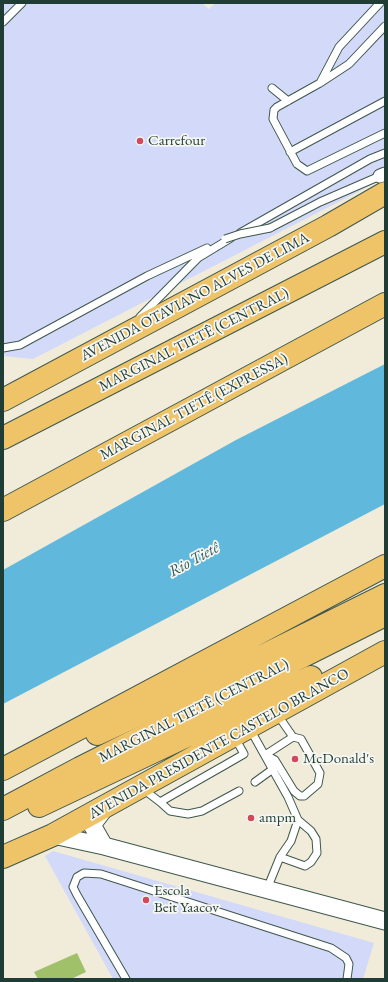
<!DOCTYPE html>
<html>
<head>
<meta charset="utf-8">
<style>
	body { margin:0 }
	#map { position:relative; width:388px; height:982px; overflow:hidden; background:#f1ecda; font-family:"EB Garamond",serif }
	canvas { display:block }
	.frame { position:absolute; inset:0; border:4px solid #1f3d34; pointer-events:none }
</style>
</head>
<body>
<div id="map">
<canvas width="388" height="982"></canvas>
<div class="frame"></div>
</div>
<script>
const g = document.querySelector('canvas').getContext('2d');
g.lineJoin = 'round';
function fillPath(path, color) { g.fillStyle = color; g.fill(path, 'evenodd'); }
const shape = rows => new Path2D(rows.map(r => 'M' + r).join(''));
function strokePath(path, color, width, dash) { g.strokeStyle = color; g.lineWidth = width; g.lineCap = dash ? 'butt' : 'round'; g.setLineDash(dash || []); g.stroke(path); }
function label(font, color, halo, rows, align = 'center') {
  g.font = font + ' "EB Garamond",serif'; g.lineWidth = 3.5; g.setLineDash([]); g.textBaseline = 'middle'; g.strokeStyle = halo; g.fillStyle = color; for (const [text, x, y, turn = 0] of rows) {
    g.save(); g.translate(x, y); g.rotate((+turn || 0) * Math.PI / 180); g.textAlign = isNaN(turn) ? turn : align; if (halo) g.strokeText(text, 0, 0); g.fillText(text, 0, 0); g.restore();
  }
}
const built = shape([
	[5,3,202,3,209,9,215,3,385,3,385,178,33,359,3,356,3,5],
	[53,851,374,943,363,979,113,979,45,856]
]);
const green = shape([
	[77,953,86,972,71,979,38,979,34,972]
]);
const water = shape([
	[385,364,385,504,3,704,3,570,236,440]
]);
const service = shape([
	[3,22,22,3],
	[385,26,349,64,320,83,277,107,274,110,273,119,297,164,307,171,385,133],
	[320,83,339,47,380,3],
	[272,88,288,101],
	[290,152,385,101],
	[270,228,320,202,380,176],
	[240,233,370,159,385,153],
	[140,317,198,258,231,238],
	[3,348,20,345,147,276,207,248],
	[250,729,288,797,298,820,311,831,316,839,317,853,311,862,305,866,280,857],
	[265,755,293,737],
	[266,755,275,760,294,791,300,796,304,796,318,784,320,773,301,739,293,737,277,714],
	[255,782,273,769],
	[143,789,160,802,225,765,244,754,234,736],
	[160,802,170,811,188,814,202,811,239,791],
	[267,889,280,857,291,841,298,820],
	[126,979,77,895,73,887,77,877,84,873,101,874,331,948,346,958,349,964,347,979]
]);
const minor = shape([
	[380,176,385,174]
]);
const tertiary = shape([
	[53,835,104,846,385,921],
	[104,846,92,825,105,808]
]);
const trunk = shape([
	[3,400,328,226,385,193],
	[3,438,385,242],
	[39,806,311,677],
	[3,809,80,768,385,615],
	[3,857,53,835,385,652]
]);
const motorway = shape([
	[3,510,385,304],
	[97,734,222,676,385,595],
	[3,769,385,566]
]);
const serviceBridge = shape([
	[225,239,240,234,270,228]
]);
const markers = [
	[140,141,4,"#d1495b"],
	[295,759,4,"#d1495b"],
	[251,818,4,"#d1495b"],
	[146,900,4,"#d1495b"]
];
const poiNames = [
	["Carrefour",148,141],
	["McDonald's",303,759],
	["ampm",259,818],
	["Escola",154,891],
	["Beit Yaacov",154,908]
];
const streetNames = [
	["AVENIDA OTAVIANO ALVES DE LIMA",195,297,-28],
	["MARGINAL TIETÊ (CENTRAL)",194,340,-27],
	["MARGINAL TIETÊ (EXPRESSA)",194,407,-28],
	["MARGINAL TIETÊ (CENTRAL)",194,711,-27],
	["AVENIDA PRESIDENTE CASTELO BRANCO",219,744,-29]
];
const waterNames = [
	["Rio Tietê",194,560,-29]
];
fillPath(built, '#d2d9f9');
fillPath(green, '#a0c16a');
fillPath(water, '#60b9dd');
strokePath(service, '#3e574d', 9);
strokePath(minor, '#3e574d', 15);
strokePath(tertiary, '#3e574d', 19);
strokePath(trunk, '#3e574d', 24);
strokePath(motorway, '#3e574d', 24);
strokePath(service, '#fff', 7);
strokePath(minor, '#fff', 13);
strokePath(tertiary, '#fff', 17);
strokePath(trunk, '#efc469', 22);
strokePath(motorway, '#efc469', 22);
strokePath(serviceBridge, '#3e574d', 9, []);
strokePath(serviceBridge, '#fff', 7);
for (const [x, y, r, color] of markers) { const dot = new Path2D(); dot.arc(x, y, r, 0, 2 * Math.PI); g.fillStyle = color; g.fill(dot); strokePath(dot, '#f6f6f2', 1.5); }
label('15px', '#1f3d34', '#f6f6f2', poiNames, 'left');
label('15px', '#1f3d34', '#f6f6f2', streetNames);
label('italic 16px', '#2f5c5e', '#f6f6f2', waterNames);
</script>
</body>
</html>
